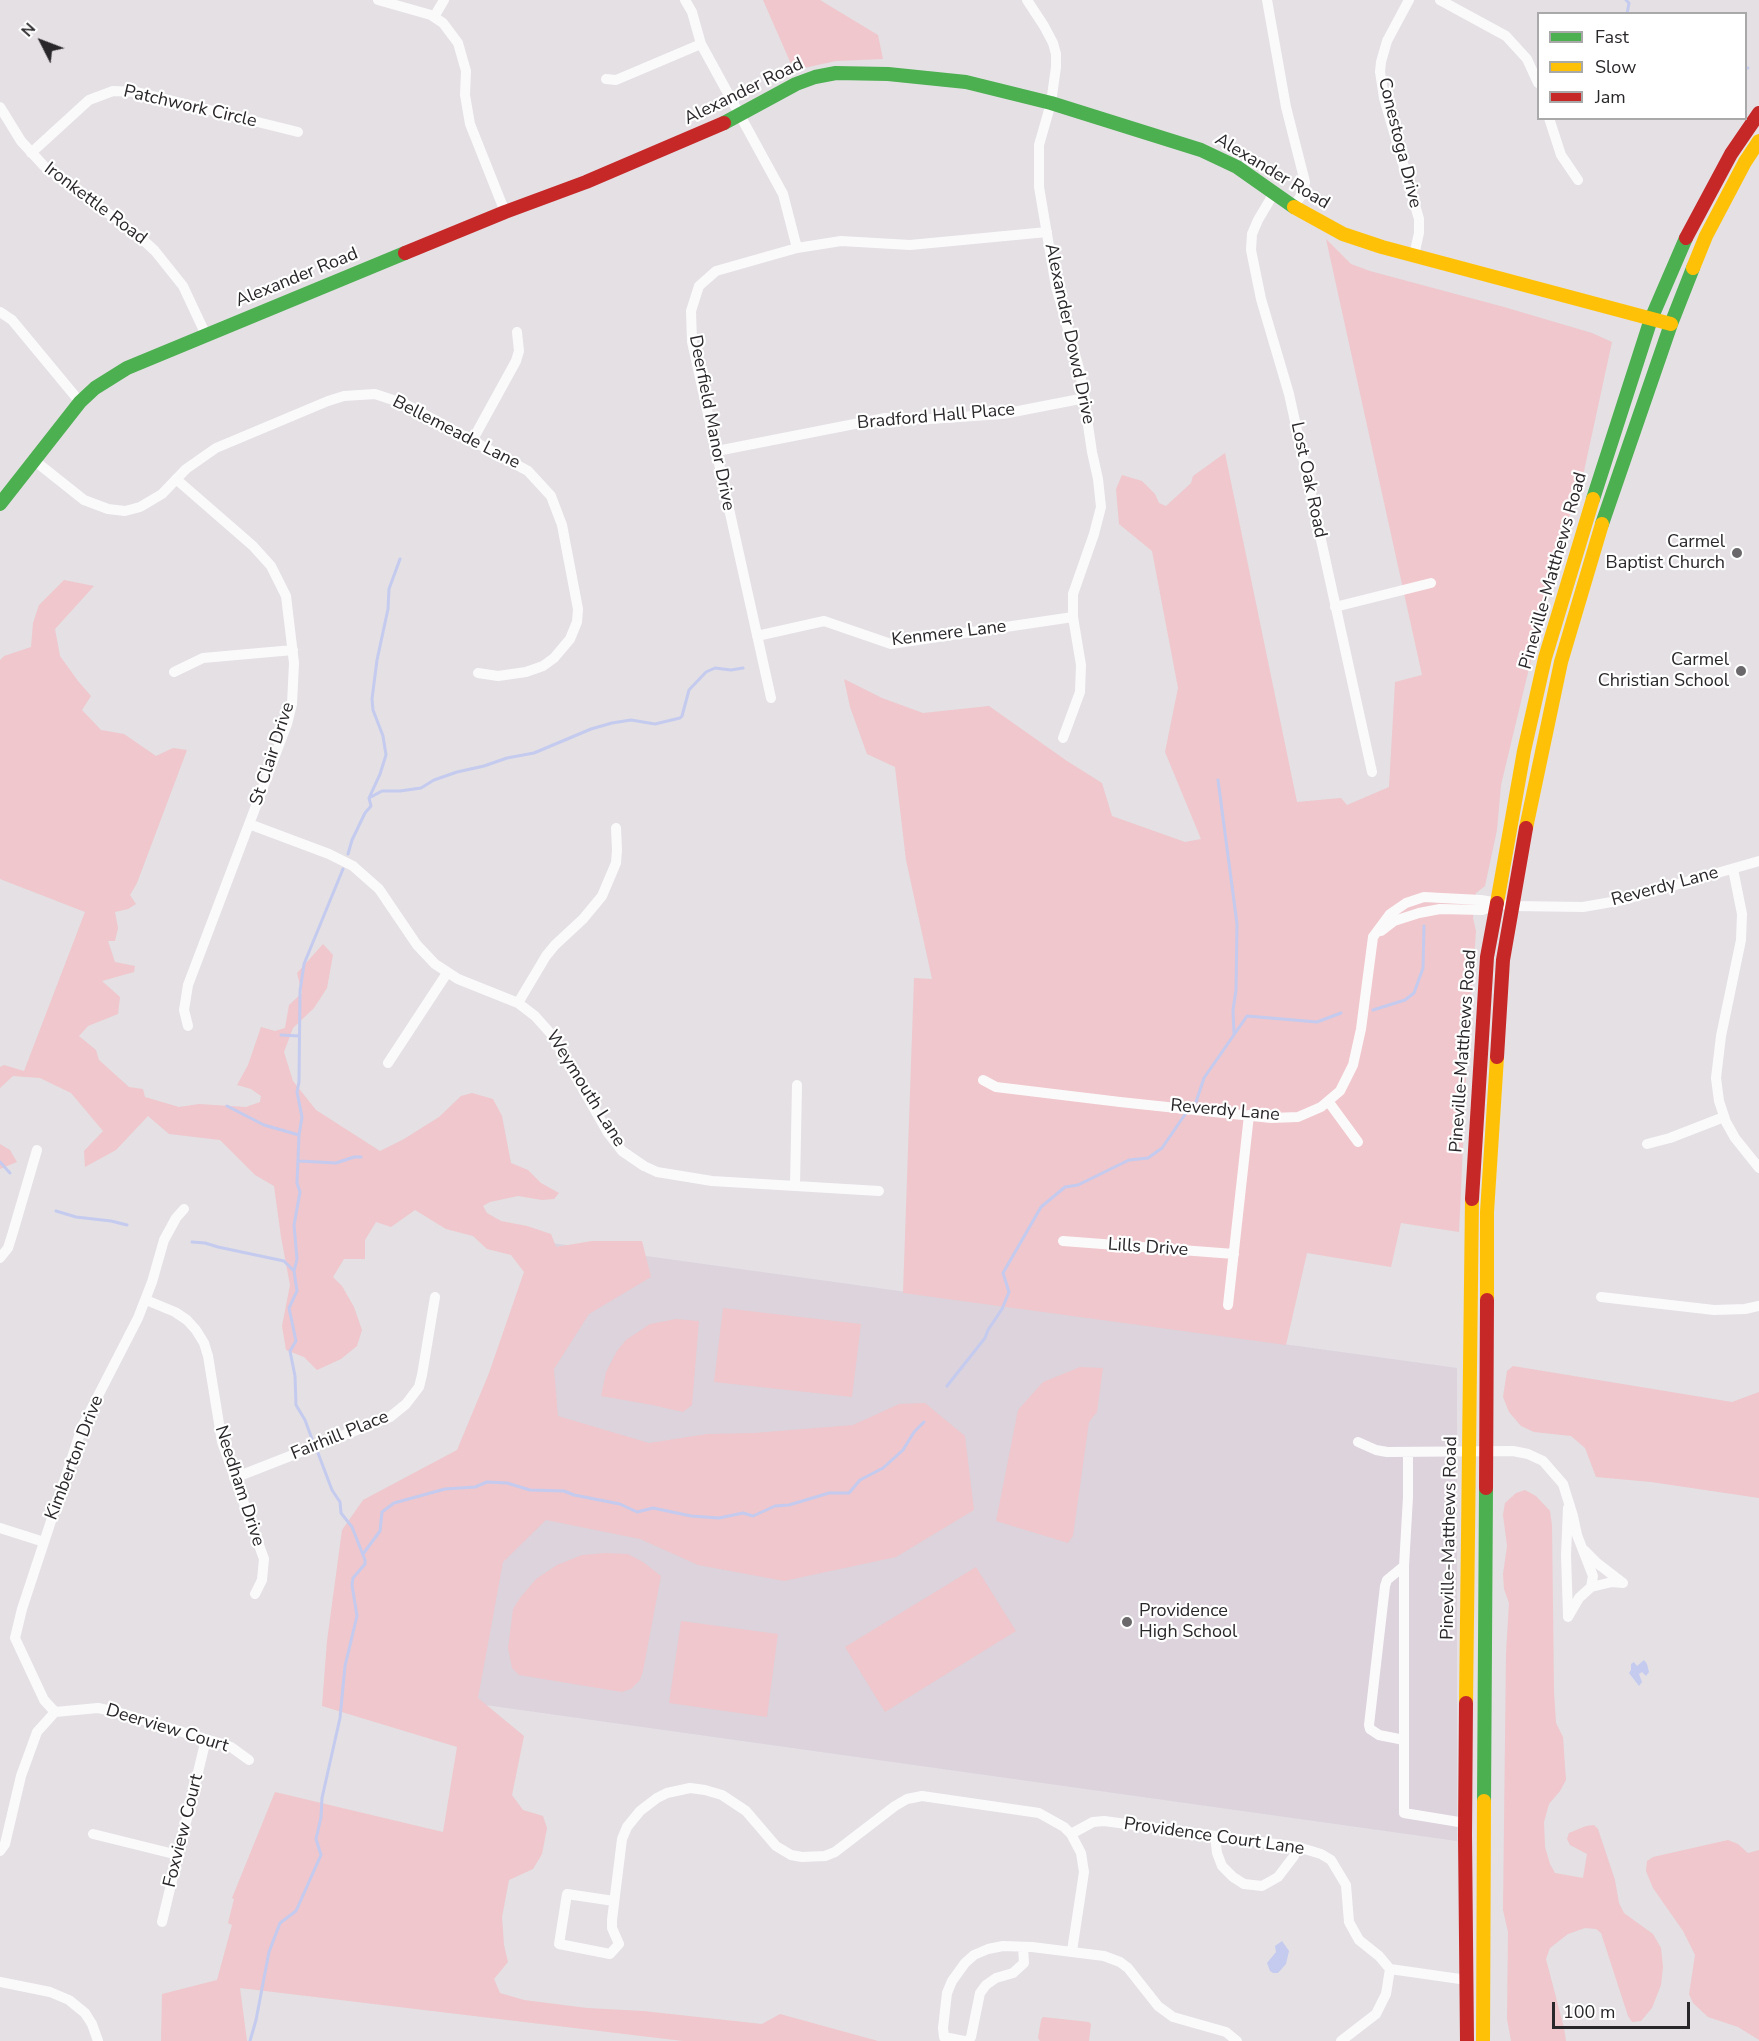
<!DOCTYPE html>
<html>
<head>
<meta charset="utf-8">
<style>
	body { margin:0 }
	#map { position:relative; width:1759px; height:2041px; overflow:hidden; background:#e4e0e4; font-family:"Nunito Sans",sans-serif }
	canvas { display:block }
	.legend { position:absolute; left:1537px; top:12px; width:210px; height:108px; box-sizing:border-box; background:#fff; border:2px solid #aaa9aa; margin:0; padding:8px 10px; list-style:none; font-size:18px; color:#2a272a }
	.legend li { display:flex; align-items:center; gap:12px; height:30px }
	.legend b { width:30px; border:2px solid #aaa9aa }
	.north { position:absolute; left:12px; top:12px; width:60px; height:60px; -webkit-text-stroke:4px #fff; paint-order:stroke; rotate:312deg; font-size:16px; font-weight:700; line-height:24px; text-align:center; color:#2a272a }
	.north::after { content:''; display:block; margin:auto; width:21px; height:27px; background:#2a272a; clip-path:polygon(50% 0,100% 100%,50% 72%,0 100%) }
	.scale { position:absolute; left:1552px; top:2002px; width:138px; height:27px; box-sizing:border-box; border:3px solid #2a272a; border-top:0; padding-left:8px; font-size:18px; line-height:21px; white-space:nowrap; color:#2a272a; -webkit-text-stroke:4px #fff; paint-order:stroke }
</style>
</head>
<body>
<div id="map">
<canvas width="1759" height="2041"></canvas>
<ul class="legend">
<li><b style="height:8px;background:#4caf50"></b>Fast</li>
<li><b style="height:8px;background:#ffc107"></b>Slow</li>
<li><b style="height:8px;background:#c62828"></b>Jam</li>
</ul>
<div class="north">N</div>
<div class="scale">100 m</div>
</div>
<script>
const g = document.querySelector('canvas').getContext('2d');
g.lineJoin = 'round';
function fillPath(path, color) { g.fillStyle = color; g.fill(path, 'evenodd'); }
const shape = rows => new Path2D(rows.map(r => 'M' + r).join(''));
function strokePath(path, color, width, dash) { g.strokeStyle = color; g.lineWidth = width; g.lineCap = dash ? 'butt' : 'round'; g.setLineDash(dash || []); g.stroke(path); }
function label(font, color, halo, rows, align = 'center') {
  g.font = font + ' "Nunito Sans",sans-serif'; g.lineWidth = 4.5; g.setLineDash([]); g.textBaseline = 'middle'; g.strokeStyle = halo; g.fillStyle = color; for (const [text, x, y, turn = 0] of rows) {
    g.save(); g.translate(x, y); g.rotate((+turn || 0) * Math.PI / 180); g.textAlign = isNaN(turn) ? turn : align; if (halo) g.strokeText(text, 0, 0); g.fillText(text, 0, 0); g.restore();
  }
}
const built = shape([
	[530,1240,1457,1368,1457,1841,464,1702]
]);
const green = shape([
	[763,0,820,0,878,35,883,59,836,61,804,68,795,73],
	[1326,239,1351,264,1370,271,1504,307,1592,333,1612,342,1584,471,1555,560,1501,785,1497,830,1485,886,1476,893,1473,918,1476,931,1468,1038,1459,1232,1401,1223,1391,1267,1307,1253,1286,1345,903,1293,914,978,932,979,906,860,895,767,867,754,850,707,844,679,882,698,923,713,989,706,1067,761,1102,783,1112,816,1185,842,1201,839,1165,752,1178,688,1152,551,1119,524,1116,489,1122,475,1142,481,1155,494,1159,503,1166,506,1191,483,1193,476,1225,453,1297,802,1341,798,1347,805,1389,787,1395,682,1422,675],
	[64,580,94,586,55,629,60,656,78,681,91,696,82,710,101,730,124,734,156,756,173,748,187,750,137,883,130,895,136,904,128,909,115,912,118,928,115,941,108,941,115,962,135,966,134,972,102,981,120,997,118,1014,88,1026,79,1036,96,1050,99,1060,129,1087,143,1089,145,1097,179,1107,199,1104,246,1107,260,1102,261,1096,251,1089,237,1085,248,1065,261,1027,275,1031,285,1028,289,1005,302,993,297,973,323,944,333,955,327,988,314,1008,293,1028,284,1052,293,1081,316,1110,380,1151,404,1139,439,1117,461,1096,472,1093,493,1099,502,1116,511,1163,528,1170,541,1183,559,1193,554,1199,542,1200,518,1196,490,1202,483,1206,487,1213,501,1221,527,1226,551,1234,556,1247,592,1241,642,1241,651,1277,589,1314,554,1369,558,1416,649,1443,707,1434,754,1433,853,1425,899,1404,925,1403,965,1436,974,1510,896,1557,784,1581,698,1565,640,1539,546,1520,503,1562,478,1698,524,1736,512,1795,523,1810,543,1816,547,1828,542,1854,533,1869,509,1880,502,1917,504,1945,508,1962,494,1979,500,1993,524,2000,587,2008,643,2011,762,2024,780,2014,878,2041,683,2041,240,1988,247,2041,161,2041,162,1994,217,1980,232,1925,228,1923,234,1899,232,1898,275,1792,443,1832,457,1747,322,1706,327,1641,342,1530,363,1500,457,1450,489,1373,524,1272,511,1255,487,1249,473,1236,446,1229,415,1210,391,1227,376,1222,365,1240,365,1259,344,1259,333,1277,342,1286,354,1307,362,1330,357,1346,341,1359,317,1370,304,1357,286,1350,282,1326,290,1285,281,1237,274,1186,255,1175,220,1140,169,1134,148,1116,116,1150,85,1167,84,1151,103,1131,71,1093,40,1078,13,1076,0,1088,0,1067,4,1065,24,1071,85,912,0,879,0,660,4,656,31,647,33,623,39,605],
	[0,1144,10,1150,17,1162,0,1169],
	[723,1308,861,1324,852,1397,714,1382],
	[676,1319,699,1321,692,1405,683,1412,652,1405,601,1396,606,1372,617,1351,626,1340,650,1324],
	[1513,1366,1732,1402,1759,1392,1759,1498,1651,1482,1596,1477,1585,1448,1571,1436,1534,1432,1521,1426,1509,1412,1503,1397,1507,1371],
	[1080,1367,1103,1368,1097,1412,1089,1422,1073,1536,1068,1543,996,1521,1018,1410,1043,1382],
	[1525,1490,1536,1496,1550,1511,1552,1525,1554,1692,1556,1723,1563,1737,1566,1780,1560,1791,1549,1804,1544,1822,1545,1847,1550,1864,1555,1873,1583,1878,1587,1854,1570,1845,1567,1839,1569,1833,1586,1826,1594,1825,1598,1829,1615,1880,1619,1903,1624,1913,1653,1934,1661,1948,1663,1967,1661,1985,1652,2008,1641,2021,1632,2022,1628,2016,1601,1933,1596,1929,1585,1928,1568,1934,1550,1948,1546,1959,1564,2028,1566,2041,1511,2041,1507,2019,1508,1932,1503,1910,1506,1653,1509,1603,1504,1589,1503,1574,1507,1546,1503,1515,1505,1503,1516,1493],
	[605,1553,628,1554,643,1562,661,1576,643,1671,640,1680,631,1689,622,1692,519,1675,512,1668,508,1648,513,1609,520,1598,536,1579,557,1565,582,1555],
	[976,1567,1016,1631,885,1712,845,1647],
	[681,1621,778,1634,767,1717,669,1703],
	[1728,1840,1738,1844,1748,1853,1759,1850,1759,2040,1738,2027,1708,2017,1693,2003,1689,1994,1695,1955,1683,1931,1653,1888,1646,1871,1647,1861,1653,1857],
	[1043,2017,1089,2022,1091,2024,1089,2041,1040,2041,1038,2038,1041,2020]
]);
const water = shape([
	[1644,1660,1647,1664,1649,1672,1646,1676,1642,1672,1639,1674,1642,1682,1639,1686,1629,1673,1631,1670,1631,1664,1634,1662,1637,1666],
	[1282,1941,1289,1951,1286,1964,1278,1973,1273,1973,1270,1971,1267,1963,1276,1952,1275,1946]
]);
const stream = shape([
	[1626,0,1629,3,1627,14],
	[1746,68,1748,68],
	[1218,780,1237,924,1236,990,1233,1010,1234,1034],
	[369,798,382,791,400,791,421,788,434,780,457,772,484,766,507,758,534,753,591,729,612,723,631,720,655,724,680,718,682,716,689,690,706,672,715,668,731,670,743,668],
	[348,854,352,840,365,813,371,806,369,798,380,774,386,755,383,736,373,710,372,699,377,660,388,609,389,589,400,559],
	[1373,1010,1405,1000,1414,993,1423,968,1424,926],
	[281,1035,299,1036],
	[1196,1102,1204,1078,1247,1016,1317,1022,1341,1013],
	[227,1106,264,1125,299,1135],
	[299,1161,336,1163,354,1157,361,1157],
	[0,1162,10,1173],
	[56,1211,76,1217,111,1221,127,1225],
	[192,1242,205,1243,218,1247,284,1261,294,1271],
	[947,1386,985,1338,988,1330,1002,1309,1009,1292,1003,1273,1041,1207,1065,1187,1078,1185,1129,1160,1148,1158,1162,1148,1186,1113],
	[312,1439,305,1420,296,1405,295,1376,290,1351,296,1341,289,1308,297,1291,294,1271,297,1259,294,1225,300,1192,297,1183,299,1135,302,1117,297,1092,299,1082,300,991,304,964,343,869],
	[363,1554,380,1531,382,1512,394,1503,445,1489,475,1487,487,1482,507,1483,530,1490,564,1491,574,1495,620,1504,637,1512,653,1508,691,1516,719,1518,743,1513,753,1516,775,1506,789,1505,829,1493,849,1493,860,1480,883,1468,903,1450,914,1432,924,1422],
	[250,2041,256,2020,269,1952,280,1923,296,1911,321,1855,316,1839,321,1817,322,1798,340,1718,345,1666,357,1616,352,1585,353,1578,365,1564,365,1560,352,1527,341,1513,340,1502,332,1490,318,1453]
]);
const street = shape([
	[378,0,431,15,443,23,458,43,466,71,465,95,470,124,505,212],
	[685,0,692,12,701,44,783,194,797,248],
	[1027,0,1044,26,1053,43,1056,54,1056,67,1051,103,1039,145,1039,187,1056,287,1080,372,1092,452,1098,479,1101,507,1094,534,1073,594,1073,617,1081,665,1080,692,1063,738],
	[1267,0,1286,107,1305,182,1303,193,1293,207],
	[1409,0,1387,41,1381,62,1380,72,1384,98,1419,219,1419,233,1414,255],
	[1440,0,1506,36,1527,59,1538,83],
	[434,17,444,0],
	[606,79,616,80,701,44],
	[0,107,21,141,44,166,139,236,155,251,183,286,206,335],
	[1549,118,1561,155,1578,180],
	[31,153,89,100,113,91,137,92,298,132],
	[1274,193,1258,220,1252,234,1251,250,1261,299,1289,394,1372,772],
	[0,312,12,320,80,402],
	[472,441,516,361,519,351,517,332],
	[717,451,885,418,930,419,1003,414,1085,398],
	[35,461,84,500,108,509,125,511,140,507,162,494,186,469,216,448,328,401,344,396,375,394,405,404,528,471,551,496,562,525,578,609,577,622,570,639,554,658,543,666,526,672,498,676,478,673],
	[176,479,253,546,271,566,286,596,294,663,292,704,287,724,188,985,184,1010,188,1026],
	[1335,607,1431,583],
	[757,636,824,621,891,644,1073,617],
	[174,672,203,658,293,650],
	[771,698,692,342,691,311,699,286,716,271,797,248,841,241,910,245,1047,232],
	[249,824,329,854,353,866,379,889,417,945,435,964,458,979,518,1003,535,1016,552,1035,608,1133,622,1151,644,1166,657,1172,712,1181,879,1191],
	[1733,869,1742,914,1741,940,1721,1036,1716,1078,1719,1101,1726,1122,1735,1138,1759,1168],
	[1381,931,1394,921,1419,913,1440,909,1482,910,1497,904],
	[518,1003,546,956,555,945,583,919,602,896,616,863,617,850,616,828],
	[388,1063,447,973],
	[983,1080,996,1087,1120,1102,1271,1118,1298,1117,1321,1107,1340,1091,1353,1065,1361,1029,1373,937,1390,914,1406,903,1424,897,1442,898,1481,900,1514,906,1583,907,1623,900,1759,861],
	[1328,1101,1358,1142],
	[1647,1144,1670,1138,1724,1117],
	[795,1186,797,1085],
	[1063,1241,1234,1254],
	[0,1258,8,1248,13,1232,37,1150],
	[1601,1297,1714,1310,1745,1309,1759,1306],
	[146,1300,175,1312,187,1320,196,1330,204,1343,208,1356,222,1442,264,1559,262,1580,255,1594],
	[1228,1305,1249,1115],
	[1358,1442,1376,1450,1387,1452,1513,1451,1528,1454,1543,1461,1563,1484,1573,1516,1577,1535,1593,1576,1591,1587,1579,1598,1568,1617],
	[1408,1452,1408,1497,1404,1566,1387,1580,1385,1586,1369,1725,1370,1729,1379,1735,1404,1740,1404,1813,1465,1823],
	[234,1478,390,1417,406,1404,419,1387,422,1375,435,1297],
	[0,1528,44,1542],
	[1584,1550,1597,1563,1623,1583],
	[1591,1587,1612,1582,1623,1583],
	[1568,1615,1566,1555,1568,1508],
	[55,1712,44,1700,15,1638,22,1609,82,1427,138,1318,152,1282,164,1240,176,1218,184,1209],
	[1404,1740,1404,1566],
	[93,1834,178,1855],
	[1071,1834,1093,1822,1104,1821,1298,1847,1321,1854,1331,1860,1346,1885,1349,1922,1359,1940,1379,1956,1390,1969,1467,1980],
	[1215,1836,1217,1853,1222,1866,1233,1877,1244,1884,1262,1886,1278,1877,1294,1856,1297,1847],
	[0,1851,5,1844,21,1776,37,1732,55,1712,98,1708,117,1712,231,1747,249,1760],
	[614,1901,567,1894,559,1944,610,1954,619,1944,612,1928,612,1920,622,1839,627,1827,640,1811,657,1798,667,1793,690,1788,705,1790,722,1795,746,1811,776,1846,791,1855,802,1857,825,1856,835,1852,895,1806,907,1799,922,1796,1039,1813,1064,1827,1071,1834,1081,1853,1084,1872,1072,1951],
	[162,1922,206,1739],
	[0,1982,50,1992,69,2000,85,2013,92,2024,98,2041],
	[964,2041,944,2037,943,2028,947,1993,952,1981,965,1963,974,1955,988,1949,1003,1946,1032,1947,1104,1956,1120,1962,1128,1968,1158,2006,1173,2017,1226,2032,1237,2041],
	[968,2041,971,2037,980,1993,986,1985,996,1978,1013,1973,1024,1963,1023,1947],
	[1341,2041,1376,2014,1386,1994,1390,1969]
]);
const fast = shape([
	[724,123,796,84,815,77,836,73,888,74,966,82,1051,103,1201,150,1237,167,1294,207],
	[1593,499,1651,319,1686,238],
	[0,504,80,402,95,388,127,368,405,253],
	[1602,524,1671,324,1693,268],
	[1484,1801,1486,1488]
]);
const slow = shape([
	[1294,207,1343,234,1382,247,1671,324],
	[1693,268,1706,236,1745,162,1759,141],
	[1526,828,1561,662,1602,524],
	[1497,903,1524,751,1545,658,1593,499],
	[1487,1300,1487,1212,1497,1057],
	[1466,1703,1472,1199],
	[1483,2041,1484,1801]
]);
const jam = shape([
	[1686,238,1731,154,1759,113],
	[405,253,505,212,586,182,724,123],
	[1497,1057,1503,960,1526,828],
	[1472,1199,1487,957,1497,903],
	[1486,1488,1487,1300],
	[1466,1703,1465,1835,1467,2041]
]);
const markers = [
	[1737,553,6,"#6b686b"],
	[1741,671,6,"#6b686b"],
	[1127,1622,6,"#6b686b"]
];
const streetNames = [
	["Alexander Road",744,92,-26],
	["Patchwork Circle",190,107,13],
	["Conestoga Drive",1399,143,76],
	["Alexander Road",1272,172,31],
	["Ironkettle Road",95,204,37],
	["Alexander Road",297,278,-22],
	["Alexander Dowd Drive",1069,334,78],
	["Bradford Hall Place",936,417,-5],
	["Deerfield Manor Drive",711,423,79],
	["Bellemeade Lane",456,433,27],
	["Lost Oak Road",1308,480,78],
	["Pineville-Matthews Road",1554,571,-74],
	["Kenmere Lane",949,634,-7],
	["St Clair Drive",273,754,-72],
	["Reverdy Lane",1665,887,-15],
	["Pineville-Matthews Road",1464,1051,-86],
	["Weymouth Lane",585,1089,58],
	["Reverdy Lane",1225,1111,5],
	["Lills Drive",1148,1248,4],
	["Fairhill Place",340,1436,-22],
	["Kimberton Drive",75,1458,-69],
	["Needham Drive",239,1486,72],
	["Pineville-Matthews Road",1450,1538,-89],
	["Deerview Court",167,1729,17],
	["Foxview Court",184,1831,-76],
	["Providence Court Lane",1214,1837,8]
];
const poiNames = [
	["Carmel",1725,543],
	["Baptist Church",1725,564],
	["Carmel",1729,661],
	["Christian School",1729,682],
	["Providence",1139,1612,"left"],
	["High School",1139,1633,"left"]
];
fillPath(built, '#dcd3dc');
fillPath(green, '#efc7cc');
fillPath(water, '#c4cbee');
strokePath(stream, '#c4cbee', 3);
strokePath(street, '#fbfafb', 10);
strokePath(fast, '#4caf50', 14);
strokePath(slow, '#ffc107', 14);
strokePath(jam, '#c62828', 14);
for (const [x, y, r, color] of markers) { const dot = new Path2D(); dot.arc(x, y, r, 0, 2 * Math.PI); g.fillStyle = color; g.fill(dot); strokePath(dot, '#fff', 2); }
label('18px', '#2a272a', '#fff', streetNames);
label('18px', '#2a272a', '#fff', poiNames, 'right');
</script>
</body>
</html>
